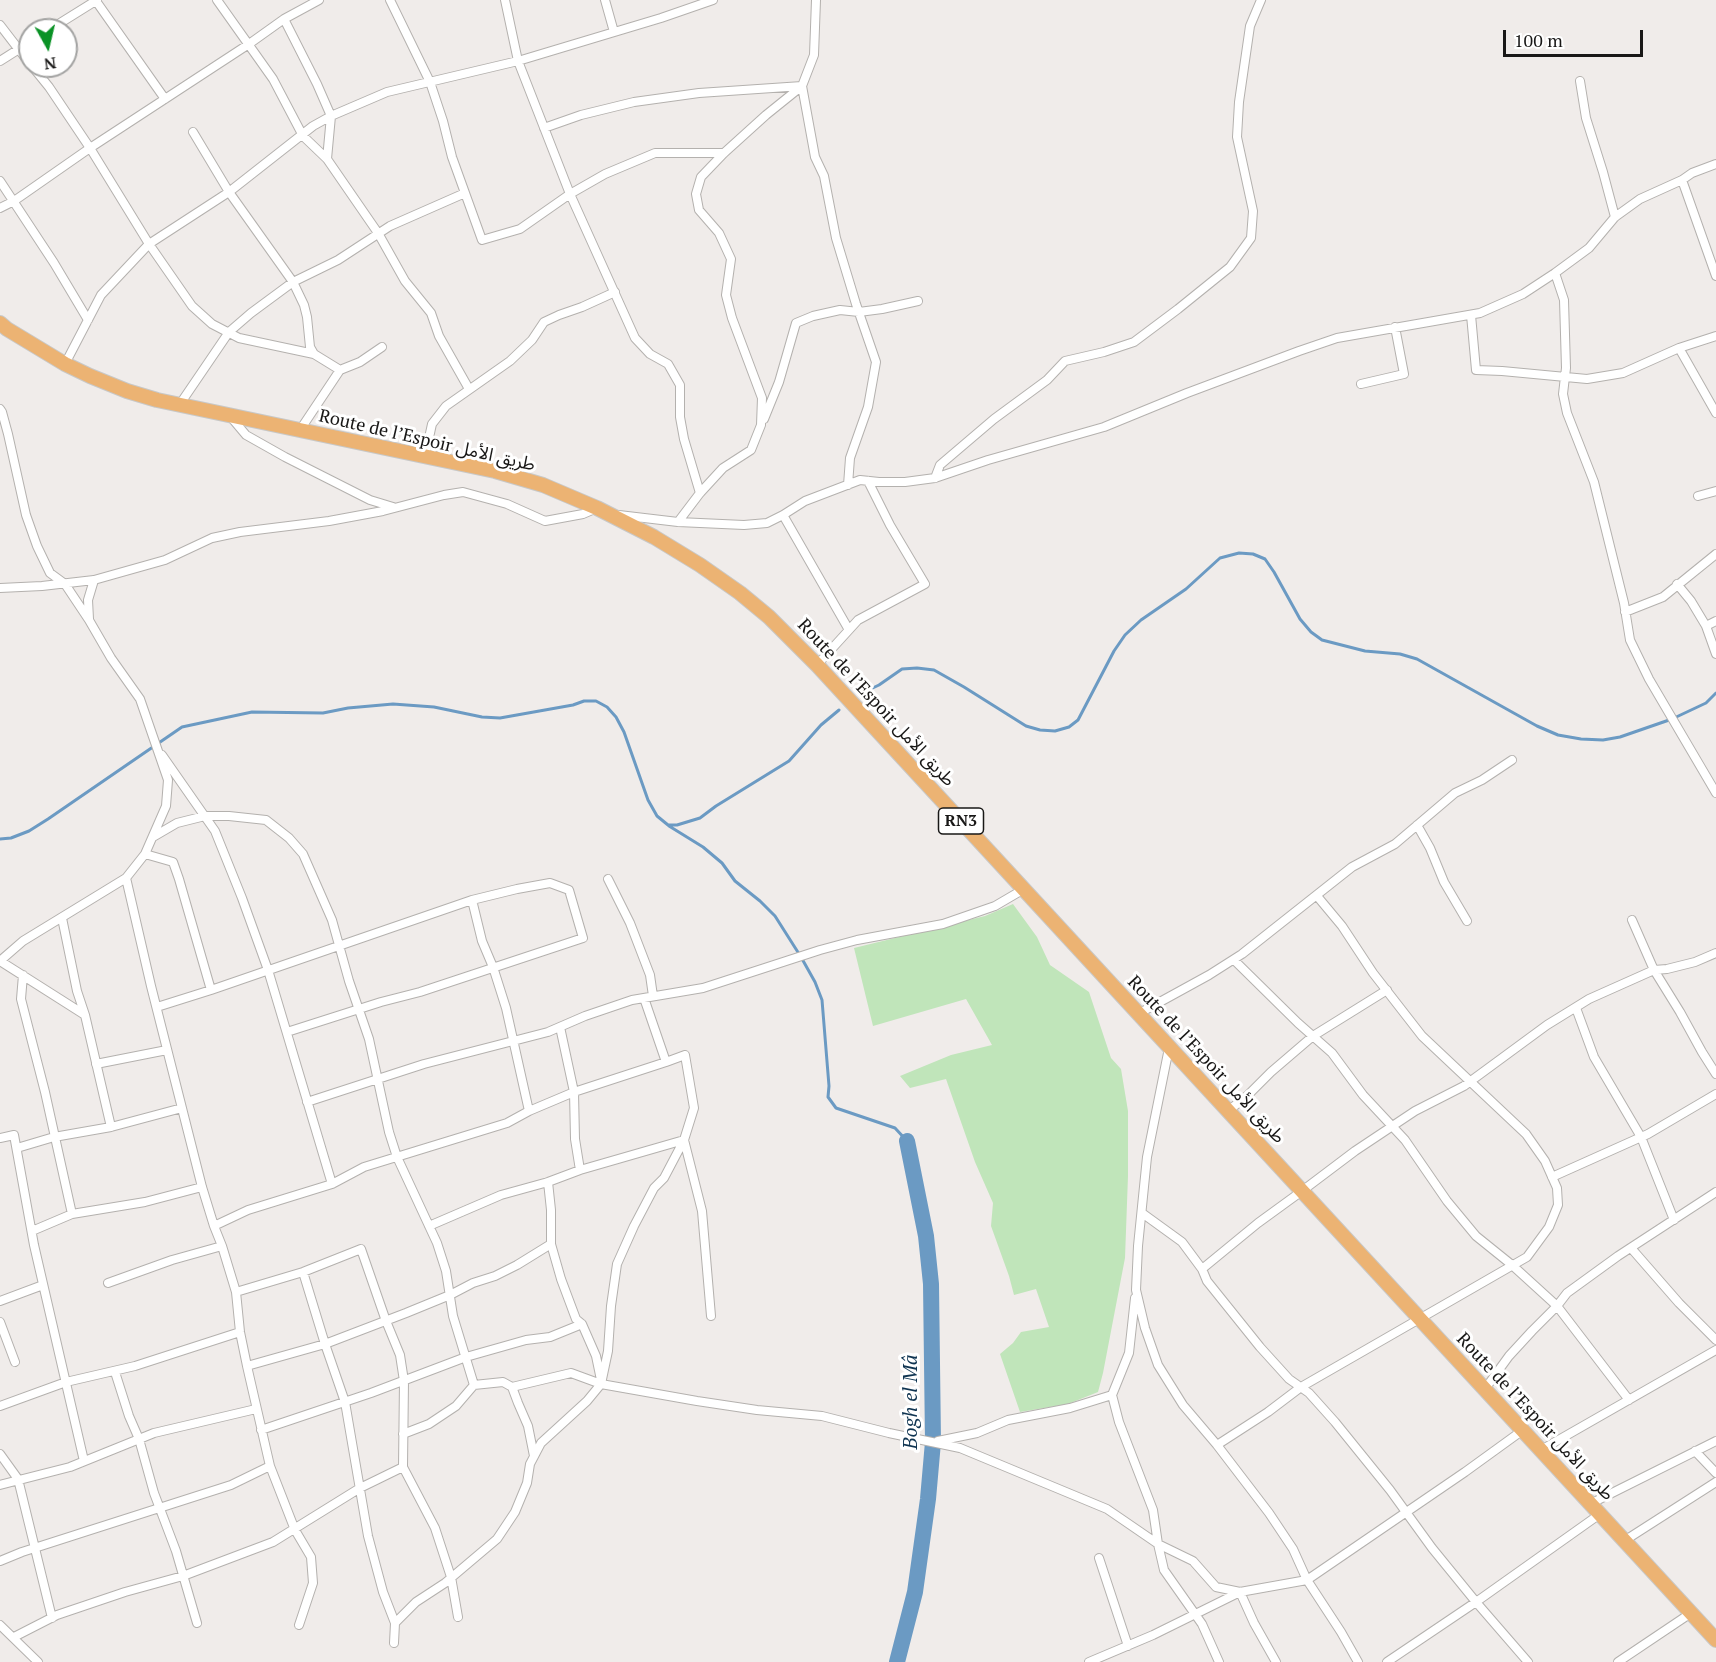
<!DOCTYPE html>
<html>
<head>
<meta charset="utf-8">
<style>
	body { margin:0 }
	#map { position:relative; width:1716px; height:1662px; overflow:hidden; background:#f0ecea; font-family:"PT Serif",serif }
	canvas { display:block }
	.north { position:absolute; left:18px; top:18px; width:60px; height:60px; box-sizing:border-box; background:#fff; border:2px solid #a3a3a2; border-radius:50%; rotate:172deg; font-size:16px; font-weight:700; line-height:24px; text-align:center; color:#191817 }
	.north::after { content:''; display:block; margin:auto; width:21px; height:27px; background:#0a9225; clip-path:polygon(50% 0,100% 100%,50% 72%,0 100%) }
	.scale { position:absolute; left:1503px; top:30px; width:140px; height:27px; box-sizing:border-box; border:3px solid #191817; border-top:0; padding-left:8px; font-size:18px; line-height:21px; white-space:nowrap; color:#191817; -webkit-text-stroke:4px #fff; paint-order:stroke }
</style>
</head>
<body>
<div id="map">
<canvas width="1716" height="1662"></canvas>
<div class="north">N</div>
<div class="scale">100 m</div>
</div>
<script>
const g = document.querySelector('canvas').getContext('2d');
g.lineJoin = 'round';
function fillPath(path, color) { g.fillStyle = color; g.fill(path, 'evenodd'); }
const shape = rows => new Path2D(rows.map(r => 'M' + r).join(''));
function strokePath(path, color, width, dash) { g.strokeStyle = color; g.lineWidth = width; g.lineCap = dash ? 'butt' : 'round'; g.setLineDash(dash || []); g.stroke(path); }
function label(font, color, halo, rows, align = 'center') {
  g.font = font + ' "PT Serif","Noto Sans Arabic",serif'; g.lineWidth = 6; g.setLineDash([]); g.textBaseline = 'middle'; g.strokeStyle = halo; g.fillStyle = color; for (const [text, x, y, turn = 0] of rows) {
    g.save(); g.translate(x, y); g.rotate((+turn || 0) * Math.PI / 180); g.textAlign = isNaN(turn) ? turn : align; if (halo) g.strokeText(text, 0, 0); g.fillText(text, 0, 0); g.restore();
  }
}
const green = shape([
	[1013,904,1037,937,1050,965,1089,992,1111,1058,1121,1069,1128,1111,1128,1176,1125,1258,1103,1373,1098,1392,1068,1404,1020,1412,1000,1354,1013,1343,1021,1332,1049,1327,1036,1289,1014,1295,1009,1276,991,1226,993,1203,975,1162,946,1079,910,1088,900,1076,951,1055,992,1045,966,999,873,1026,854,948,985,916]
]);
const stream = shape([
	[860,694,879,685,902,669,917,668,934,670,964,687,1026,726,1040,730,1055,731,1069,727,1078,720,1114,651,1125,635,1141,620,1186,589,1220,558,1239,553,1253,554,1265,559,1274,572,1300,619,1311,632,1322,640,1365,651,1400,654,1417,659,1537,726,1558,735,1581,739,1603,740,1620,737,1672,719,1706,703,1716,693],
	[669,826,703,847,722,863,735,881,760,901,775,916,801,957,815,982,822,1000,829,1086,828,1097,836,1108,895,1128,907,1141],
	[0,839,11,838,29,831,48,819,182,727,252,712,323,713,348,708,393,704,434,707,482,717,500,718,573,705,584,701,596,701,607,707,616,717,624,732,648,800,657,816,668,825,677,825,700,818,716,806,789,761,821,725,839,710]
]);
const river = shape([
	[897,1662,915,1592,928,1499,933,1442,931,1284,926,1236,907,1141]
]);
const street = shape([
	[217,0,273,79,303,136,327,159,378,233,405,281,431,313,439,336,469,389],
	[390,0,430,82,443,121,452,157,482,240,520,229,570,194,605,174,655,153,724,153],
	[505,0,518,61,570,194,635,338,650,354,668,364,680,385,680,417,684,439,700,493],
	[605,0,614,32],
	[96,1,165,99],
	[284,19,317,84,331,116,327,159],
	[0,25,30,64],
	[49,30,97,0],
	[0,61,30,42],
	[32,66,49,87,90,148,149,244,192,306,212,324,239,338,314,354,340,370],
	[1580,81,1586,118,1603,172,1615,217],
	[544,128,581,115,634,102,699,93,802,86,815,157,824,176,836,238,856,304,876,362,868,407,850,458,848,485],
	[193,132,229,192,293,282,304,305,307,317,310,347,314,354],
	[1682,180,1716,276],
	[0,181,54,263,88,320],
	[0,208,14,201,90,148,249,44,284,19,319,0],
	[1555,273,1564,300,1566,368,1563,394,1567,413,1594,482,1624,603,1630,640,1649,679,1716,793],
	[1471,315,1476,370,1502,371,1587,379,1623,373,1679,348,1716,336],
	[1679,348,1716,413],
	[65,364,101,295,149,244,229,192,313,126,331,116,387,92,518,61,661,18,713,0],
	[1361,384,1404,374,1395,327],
	[180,404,229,332,251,313,293,282,338,260,390,226,465,193],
	[0,409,2,412,8,434,26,515,37,546,50,573,65,584,89,620,111,658,140,699,168,780,166,806,145,854,126,878,23,941,0,961],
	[230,416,246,435,285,457,370,500,393,507],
	[764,419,779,382,796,323,813,316,840,310,859,312,882,309,918,301],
	[300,430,340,370,360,362,382,347],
	[425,456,432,424,446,406,510,361,532,340,544,322,559,315,582,307,615,292],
	[935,478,940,465,994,419,1047,380,1065,361,1104,352,1134,342,1178,309,1230,267,1251,238,1253,211,1237,137,1239,102,1250,26,1261,0],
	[1698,496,1716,491],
	[619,515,678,522,744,525,767,523,783,515,805,501,860,480,879,482,905,482,935,478,988,460,1104,427,1187,393,1299,351,1337,338,1480,313,1523,294,1555,273,1589,248,1615,217,1640,199,1682,180,1692,173,1716,164],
	[783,515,849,630],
	[678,522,700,493,723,468,751,450,761,425,762,398,732,318,726,295,731,259,719,233,699,210,696,194,701,177,724,153,766,115,802,86,814,55,816,0],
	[1677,584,1691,601,1706,626,1716,654],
	[0,588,42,586,94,580,165,560,212,538,240,532,329,521,383,511,444,495,463,492,507,504,545,521,583,514,597,508],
	[1625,612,1663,597,1716,554],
	[89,619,88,600,94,580],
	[1706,626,1716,621],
	[817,665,858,620,925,584,890,525,868,481],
	[162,755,215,831,242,898,268,970,332,1184],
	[1417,825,1430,848,1444,882,1467,921],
	[153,837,177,823,205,816,229,816,266,820,289,838,303,854,332,920,349,981,369,1039,389,1132,397,1157,437,1243,446,1271,453,1316,474,1385],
	[145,854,173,862,179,879,211,990],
	[126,878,151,986,202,1187,214,1226,222,1246,236,1292,240,1332,247,1366,270,1466,295,1530,311,1557,313,1583,299,1625],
	[608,879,630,923,650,975,653,996],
	[472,900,482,941,493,967,506,1008,529,1111],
	[62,918,77,991,85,1015],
	[1632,920,1654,970,1680,1012,1702,1052,1716,1074],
	[1234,960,1298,1023,1332,1053,1363,1095,1405,1140,1447,1201,1476,1236,1512,1265,1557,1306,1629,1400],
	[0,961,85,1015,111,1127],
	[23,975,21,999,45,1092,72,1214],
	[157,1007,211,990,472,900,517,889,550,883,569,890,583,938,420,992,381,1002,287,1032],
	[1576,1008,1594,1057,1641,1137,1674,1220],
	[1138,1014,1209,975,1242,954,1352,867,1395,844,1455,793,1482,780,1512,760],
	[560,1027,574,1092,575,1139,580,1170],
	[1169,1048,1147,1157,1138,1246,1136,1290,1145,1328,1158,1365,1183,1405,1217,1445,1269,1513,1293,1549,1307,1580,1341,1632,1358,1662],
	[96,1064,167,1050],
	[307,1102,424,1064,548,1032,585,1016,632,1000,703,988,820,950,857,940,943,924,995,906,1024,889],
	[1228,1111,1247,1096,1271,1072,1313,1036,1387,990],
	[0,1138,14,1135,34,1245,84,1461],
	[17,1148,54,1137,111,1127,182,1108],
	[1552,1177,1648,1134,1716,1094],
	[548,1182,551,1210,551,1244,561,1279,576,1319,582,1324,596,1356,601,1380],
	[1142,1213,1182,1242,1202,1269,1207,1281,1260,1347,1289,1379,1309,1393,1335,1422,1390,1490,1432,1548,1476,1602,1528,1662],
	[214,1226,248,1210,332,1184,364,1167,507,1123,529,1111,574,1092,666,1062],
	[429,1226,501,1195,548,1182,580,1170,684,1140,702,1211,711,1316],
	[32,1231,72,1214,145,1202,202,1187],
	[1631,1248,1679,1303,1716,1340],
	[1202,1269,1258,1223,1302,1191,1355,1151,1415,1111,1464,1086,1547,1025,1589,999,1654,970,1667,969,1695,962,1716,953],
	[303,1272,325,1344,345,1402,368,1536,383,1592,395,1623],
	[108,1283,172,1260,222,1246],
	[236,1292,303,1272,361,1249,386,1321,400,1355,404,1381,403,1467,435,1528,451,1577,458,1617],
	[0,1301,43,1285],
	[0,1322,15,1362],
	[247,1366,325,1344,406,1313,450,1295,473,1283,495,1276,517,1265,551,1244],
	[115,1372,129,1416,139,1439,154,1493,176,1551,197,1623],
	[512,1387,571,1373,601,1384,697,1401,757,1410,822,1416,889,1433,960,1448,1107,1509,1158,1544,1193,1561,1216,1587,1240,1592,1307,1580,1465,1472,1523,1430],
	[1485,1389,1509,1356,1532,1331,1557,1306,1567,1293,1618,1256,1716,1192],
	[1112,1395,1119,1422,1153,1510,1158,1544,1164,1570,1202,1624,1219,1662],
	[0,1406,66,1382,135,1366,240,1332],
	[261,1430,371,1393,466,1357,526,1340,550,1337,582,1324],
	[403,1434,429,1424,456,1406,474,1385,503,1382,512,1387,518,1403,528,1426,534,1456],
	[938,1441,977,1433,1008,1420,1070,1408,1112,1395,1129,1353,1135,1298],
	[1217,1445,1268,1412,1301,1387,1527,1257,1549,1227,1558,1205,1557,1188,1545,1161,1526,1134,1422,1036,1373,973,1342,926,1317,896],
	[1541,1450,1716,1350],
	[1695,1451,1716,1473],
	[0,1454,18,1479,52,1618],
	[0,1485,70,1467,154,1433,256,1409],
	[1590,1504,1716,1441],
	[1624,1541,1716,1482],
	[1099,1558,1128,1646],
	[0,1561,22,1552,231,1485,270,1466],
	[0,1625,38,1662],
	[14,1637,57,1615,125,1592,183,1576,273,1542,360,1488,403,1467],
	[394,1643,395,1623,416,1602,445,1583,497,1539,515,1512,527,1483,530,1464,541,1443,587,1401,601,1384,608,1351,611,1306,617,1264,634,1226,654,1188,664,1178,684,1140,694,1108,685,1055,666,1062,644,998],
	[1089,1662,1153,1635,1240,1592,1254,1623,1276,1662],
	[1387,1662,1476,1602,1600,1514],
	[1618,1662,1691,1613]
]);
const highway = shape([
	[0,323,7,329,65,364,90,376,127,391,157,400,495,471,543,485,597,508,654,537,700,565,740,593,769,617,817,665,1716,1640]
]);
const shields = [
	[961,821,45]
];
const shieldNames = [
	["RN3",961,821]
];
const streetNames = [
	["Route de l’Espoir طريق الأمل",427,441,13],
	["Route de l’Espoir طريق الأمل",876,703,47],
	["Route de l’Espoir طريق الأمل",1206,1060,47],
	["Route de l’Espoir طريق الأمل",1535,1417,47]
];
const waterNames = [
	["Bogh el Mâ",911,1402,-90]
];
fillPath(green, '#c0e5ba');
strokePath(stream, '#6b9ac3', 3);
strokePath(river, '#6b9ac3', 16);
strokePath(street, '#b4b1ae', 10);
strokePath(highway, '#c8c8c7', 16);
strokePath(street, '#fff', 8);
strokePath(highway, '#ecb373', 14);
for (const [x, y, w] of shields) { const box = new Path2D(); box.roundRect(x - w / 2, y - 13, w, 26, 4.5); g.fillStyle = '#fff'; g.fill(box); strokePath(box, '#191817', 1.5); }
label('bold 16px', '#191817', null, shieldNames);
label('18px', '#191817', '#fff', streetNames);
label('italic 20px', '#0f3451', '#fff', waterNames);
</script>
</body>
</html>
